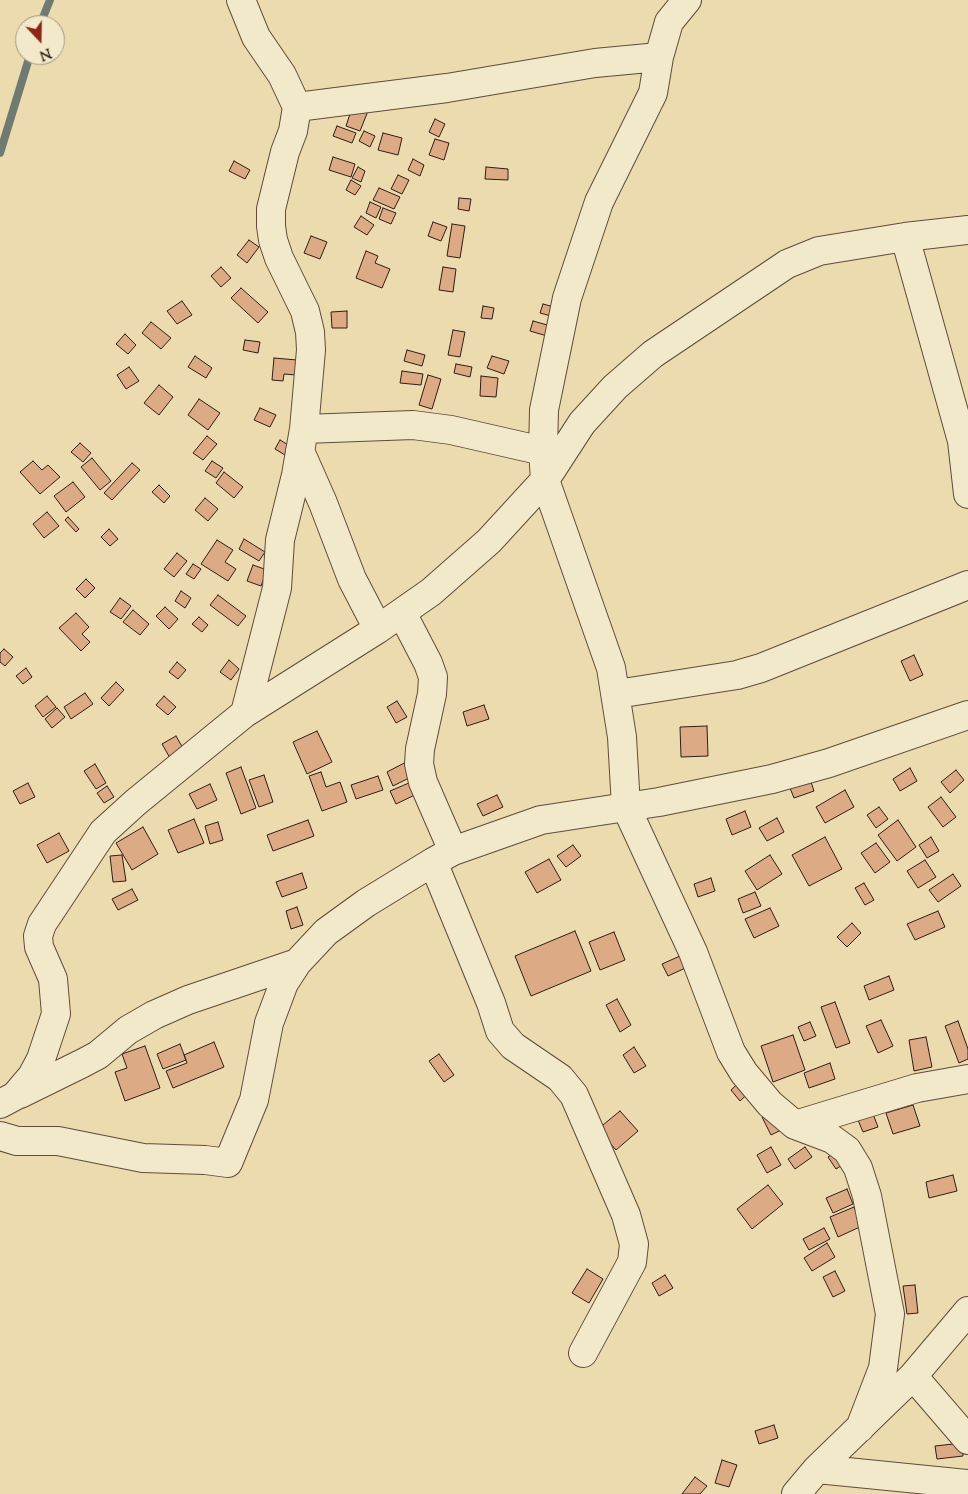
<!DOCTYPE html>
<html>
<head>
<meta charset="utf-8">
<style>
	body { margin:0 }
	#map { position:relative; width:968px; height:1494px; overflow:hidden; background:#ebdbae; font-family:"Sorts Mill Goudy",serif }
	canvas { display:block }
	.north { position:absolute; left:15px; top:15px; width:50px; height:50px; box-sizing:border-box; background:#f2e8ca; border:1px solid #a49781; border-radius:50%; rotate:159deg; font-size:14px; font-weight:700; line-height:20px; text-align:center; color:#301d13 }
	.north::after { content:''; display:block; margin:auto; width:18px; height:22px; background:#8f2418; clip-path:polygon(50% 0,100% 100%,50% 72%,0 100%) }
</style>
</head>
<body>
<div id="map">
<canvas width="968" height="1494"></canvas>
<div class="north">N</div>
</div>
<script>
const g = document.querySelector('canvas').getContext('2d');
g.lineJoin = 'round';
const shape = rows => new Path2D(rows.map(r => 'M' + r).join(''));
function strokePath(path, color, width, dash) { g.strokeStyle = color; g.lineWidth = width; g.lineCap = dash ? 'butt' : 'round'; g.setLineDash(dash || []); g.stroke(path); }
function fillPath(path, color) { g.fillStyle = color; g.fill(path, 'evenodd'); }
const stream = shape([
	[40,25,50,0],
	[0,153,30,55]
]);
const building = shape([
	[353,105,368,111,360,131,346,126,353,105],
	[435,119,445,124,439,137,429,132,435,119],
	[337,126,356,133,352,143,333,136,337,126],
	[364,131,375,136,370,147,359,141,364,131],
	[383,133,402,138,398,155,378,150,383,133],
	[435,139,449,143,444,160,429,155,435,139],
	[333,157,355,164,351,177,329,170,333,157],
	[413,159,424,165,420,176,408,170,413,159],
	[234,161,250,170,245,179,229,171,234,161],
	[358,167,365,171,361,182,352,178,358,167],
	[486,167,508,169,508,180,485,179,486,167],
	[398,175,409,180,402,194,391,189,398,175],
	[351,180,361,186,355,195,346,190,351,180],
	[379,188,400,197,394,209,373,200,379,188],
	[459,198,471,199,469,211,458,209,459,198],
	[370,202,381,207,376,218,366,213,370,202],
	[383,208,396,213,391,224,379,219,383,208],
	[361,216,374,225,367,235,354,227,361,216],
	[433,222,447,227,441,241,428,236,433,222],
	[452,224,465,226,460,258,447,256,452,224],
	[311,236,327,242,320,259,304,253,311,236],
	[249,240,259,247,247,263,237,255,249,240],
	[366,251,378,256,375,263,390,269,382,288,356,278,366,251],
	[221,267,231,278,221,287,211,276,221,267],
	[443,267,456,269,453,292,439,290,443,267],
	[241,288,268,312,258,323,231,298,241,288],
	[182,301,192,315,177,324,167,311,182,301],
	[543,304,554,307,551,316,540,313,543,304],
	[483,306,494,308,492,319,481,318,483,306],
	[347,311,347,328,332,328,331,312,347,311],
	[533,321,551,326,547,336,530,331,533,321],
	[151,322,171,338,161,349,142,333,151,322],
	[453,330,465,332,460,357,448,355,453,330],
	[125,334,136,345,128,354,116,344,125,334],
	[245,340,260,342,258,353,243,350,245,340],
	[407,350,425,355,422,366,404,361,407,350],
	[195,356,212,368,206,378,188,367,195,356],
	[492,356,509,361,504,374,487,368,492,356],
	[274,358,297,360,296,375,284,374,283,381,272,380,274,358],
	[456,364,472,367,470,377,454,373,456,364],
	[129,367,139,381,126,389,117,375,129,367],
	[402,371,423,374,421,385,400,383,402,371],
	[428,375,441,379,432,409,419,405,428,375],
	[481,376,498,378,496,397,480,396,481,376],
	[159,385,173,397,159,415,144,403,159,385],
	[199,399,220,413,208,430,188,415,199,399],
	[260,408,276,415,270,427,254,420,260,408],
	[207,436,217,444,203,460,193,453,207,436],
	[280,440,290,446,285,455,275,449,280,440],
	[80,443,91,453,83,462,71,452,80,443],
	[92,458,111,481,100,490,81,467,92,458],
	[33,461,42,470,48,465,60,477,40,494,20,472,33,461],
	[212,461,223,468,216,478,205,471,212,461],
	[132,463,140,470,112,500,104,493,132,463],
	[224,472,243,487,234,498,216,483,224,472],
	[73,482,85,497,66,512,54,496,73,482],
	[159,485,170,496,164,503,152,492,159,485],
	[205,498,218,509,208,521,195,510,205,498],
	[47,512,59,526,44,538,33,524,47,512],
	[68,517,79,529,76,532,65,520,68,517],
	[109,529,118,539,110,546,101,537,109,529],
	[244,539,265,552,259,561,239,549,244,539],
	[217,540,233,550,225,562,236,569,228,581,201,564,217,540],
	[177,553,187,561,174,577,164,569,177,553],
	[193,564,201,569,194,579,186,574,193,564],
	[253,565,267,570,261,586,247,581,253,565],
	[86,579,95,588,85,598,76,589,86,579],
	[181,591,191,598,185,608,175,601,181,591],
	[218,595,246,616,238,626,210,605,218,595],
	[120,598,131,606,121,619,110,612,120,598],
	[165,607,178,619,169,629,156,616,165,607],
	[133,610,149,624,140,635,123,622,133,610],
	[76,613,89,627,82,634,90,642,81,651,59,628,76,613],
	[199,617,208,625,202,632,192,624,199,617],
	[4,649,13,657,5,666,0,662,0,653,4,649],
	[914,655,923,675,910,681,901,661,914,655],
	[229,660,239,669,231,680,220,672,229,660],
	[177,662,186,670,178,679,169,672,177,662],
	[26,668,32,677,23,684,16,676,26,668],
	[116,682,124,690,109,706,101,698,116,682],
	[85,693,93,704,71,719,64,707,85,693],
	[47,696,56,707,43,717,35,706,47,696],
	[164,696,176,707,168,715,156,705,164,696],
	[397,701,407,717,396,723,387,707,397,701],
	[484,705,489,719,467,726,463,712,484,705],
	[57,708,65,717,52,728,45,719,57,708],
	[707,726,708,756,681,757,680,727,707,726],
	[317,731,332,762,307,774,293,742,317,731],
	[176,736,184,750,170,758,162,744,176,736],
	[410,760,417,774,393,786,387,772,410,760],
	[95,764,106,783,96,789,84,771,95,764],
	[241,767,256,808,241,814,226,773,241,767],
	[910,768,917,781,900,791,893,779,910,768],
	[807,770,814,791,794,798,786,778,807,770],
	[956,770,964,780,950,793,941,782,956,770],
	[321,772,326,787,340,782,347,802,322,811,309,776,321,772],
	[264,775,273,802,259,807,249,780,264,775],
	[378,776,383,790,356,799,351,785,378,776],
	[416,780,421,792,396,804,390,791,416,780],
	[28,783,35,797,20,804,13,791,28,783],
	[210,784,217,800,197,809,189,794,210,784],
	[107,786,114,797,104,803,97,793,107,786],
	[845,790,854,807,825,823,816,807,845,790],
	[497,795,503,807,483,816,477,804,497,795],
	[941,797,956,817,943,827,928,807,941,797],
	[879,807,888,819,876,828,867,815,879,807],
	[745,811,751,827,732,835,726,819,745,811],
	[777,818,784,832,767,841,759,828,777,818],
	[194,819,204,843,178,853,168,830,194,819],
	[308,820,314,836,273,851,267,835,308,820],
	[898,820,916,847,897,861,878,835,898,820],
	[218,822,223,840,210,844,205,826,218,822],
	[143,827,158,854,132,870,116,843,143,827],
	[59,833,69,851,47,863,37,845,59,833],
	[825,837,842,869,809,886,792,855,825,837],
	[931,837,939,851,927,858,919,845,931,837],
	[876,843,890,862,875,873,861,853,876,843],
	[573,845,581,856,566,867,557,856,573,845],
	[122,855,126,881,113,882,110,856,122,855],
	[770,855,782,874,757,890,745,871,770,855],
	[549,859,561,880,537,893,525,872,549,859],
	[925,860,936,877,918,888,907,871,925,860],
	[302,873,307,888,282,897,276,882,302,873],
	[953,874,961,886,938,902,929,890,953,874],
	[711,878,715,891,698,897,694,884,711,878],
	[864,883,874,900,865,905,855,888,864,883],
	[132,889,138,900,118,910,112,899,132,889],
	[755,892,761,906,743,913,738,899,755,892],
	[297,907,303,925,291,929,286,911,297,907],
	[770,908,779,926,754,938,745,919,770,908],
	[938,911,945,927,915,940,907,924,938,911],
	[852,923,861,933,847,947,837,937,852,923],
	[575,931,591,971,531,996,515,956,575,931],
	[614,932,625,960,600,970,589,942,614,932],
	[689,952,694,964,668,976,662,964,689,952],
	[889,976,894,990,869,1000,864,986,889,976],
	[617,999,631,1025,620,1032,606,1005,617,999],
	[835,1002,850,1043,836,1048,821,1007,835,1002],
	[881,1020,893,1046,878,1053,866,1026,881,1020],
	[958,1021,968,1049,968,1059,959,1063,945,1026,958,1021],
	[810,1022,816,1036,804,1041,798,1027,810,1022],
	[793,1035,805,1070,773,1082,761,1046,793,1035],
	[926,1037,932,1067,914,1071,909,1040,926,1037],
	[214,1042,224,1067,173,1088,166,1071,187,1063,184,1055,214,1042],
	[180,1044,186,1060,163,1069,157,1054,180,1044],
	[145,1046,160,1088,125,1101,115,1072,127,1068,122,1054,145,1046],
	[634,1047,646,1066,634,1073,623,1055,634,1047],
	[439,1054,454,1075,444,1082,429,1061,439,1054],
	[830,1063,835,1079,809,1088,804,1073,830,1063],
	[748,1074,758,1084,740,1101,731,1090,748,1074],
	[913,1105,920,1126,893,1134,886,1113,913,1105],
	[784,1106,793,1124,771,1135,762,1117,784,1106],
	[620,1111,638,1131,616,1150,598,1129,620,1111],
	[873,1114,878,1127,863,1132,858,1120,873,1114],
	[844,1145,853,1158,836,1169,828,1157,844,1145],
	[771,1147,781,1165,767,1173,757,1155,771,1147],
	[805,1147,812,1157,795,1169,788,1159,805,1147],
	[953,1175,957,1191,929,1198,926,1182,953,1175],
	[768,1185,783,1204,752,1229,737,1209,768,1185],
	[847,1189,853,1204,833,1213,826,1198,847,1189],
	[854,1207,862,1226,838,1237,830,1217,854,1207],
	[824,1228,830,1239,809,1250,803,1239,824,1228],
	[827,1243,835,1257,812,1271,804,1258,827,1243],
	[587,1269,603,1279,589,1303,572,1293,587,1269],
	[835,1271,845,1291,833,1297,823,1277,835,1271],
	[665,1275,673,1288,659,1296,652,1283,665,1275],
	[915,1285,918,1313,907,1314,903,1286,915,1285],
	[774,1425,778,1438,759,1444,755,1431,774,1425],
	[962,1443,963,1456,937,1459,935,1446,962,1443],
	[722,1460,737,1465,729,1487,715,1483,722,1460],
	[695,1477,707,1486,700,1494,682,1494,695,1477]
]);
const minor = shape([
	[241,0,256,37,282,75,297,107,293,131,285,152,271,209,271,226,273,240,279,258,305,311,310,332,311,350,304,429,296,475,280,540,277,588,245,713],
	[659,57,653,93,599,202,567,298,544,410,543,451,545,480,611,668,622,737,626,807,693,952,731,1052,744,1073,770,1104,795,1125,832,1139,847,1150,858,1168,867,1196,890,1314,883,1368,860,1428],
	[297,107,447,88,595,63,659,57,669,22,687,0],
	[905,237,962,441,968,494],
	[304,429,413,425,451,430,543,451],
	[300,451,323,503,352,579,378,629],
	[402,613,428,663,433,677,432,694,420,749,419,764,423,782,453,851],
	[617,694,737,675,761,668,968,585],
	[433,862,491,1003,500,1031,513,1046,560,1078,574,1095,626,1215,634,1244,632,1262,583,1353],
	[20,1094,83,1063,98,1055,128,1030,154,1015,188,1000,297,963],
	[0,1104,15,1096,32,1076,41,1059,56,1014,53,979,39,947,38,936,42,924,103,832,136,802,245,713,378,629,431,592,489,541,545,480,582,423,615,387,653,354,787,264,819,251,905,237,968,230],
	[795,1125,917,1088,968,1079],
	[0,1136,17,1141,58,1141,143,1158,205,1160,228,1163,254,1100,269,1023,284,983,297,963,326,932,366,903,433,862,453,851,541,820,659,802,772,779,829,763,968,715],
	[913,1376,968,1440],
	[817,1469,968,1484],
	[796,1494,817,1469,913,1376,968,1311]
]);
strokePath(stream, '#6f7b71', 8);
fillPath(building, '#ddaa86');
strokePath(building, '#301d13', 1);
strokePath(minor, '#5f4c3a', 30);
strokePath(minor, '#f2e8ca', 28);
</script>
</body>
</html>
